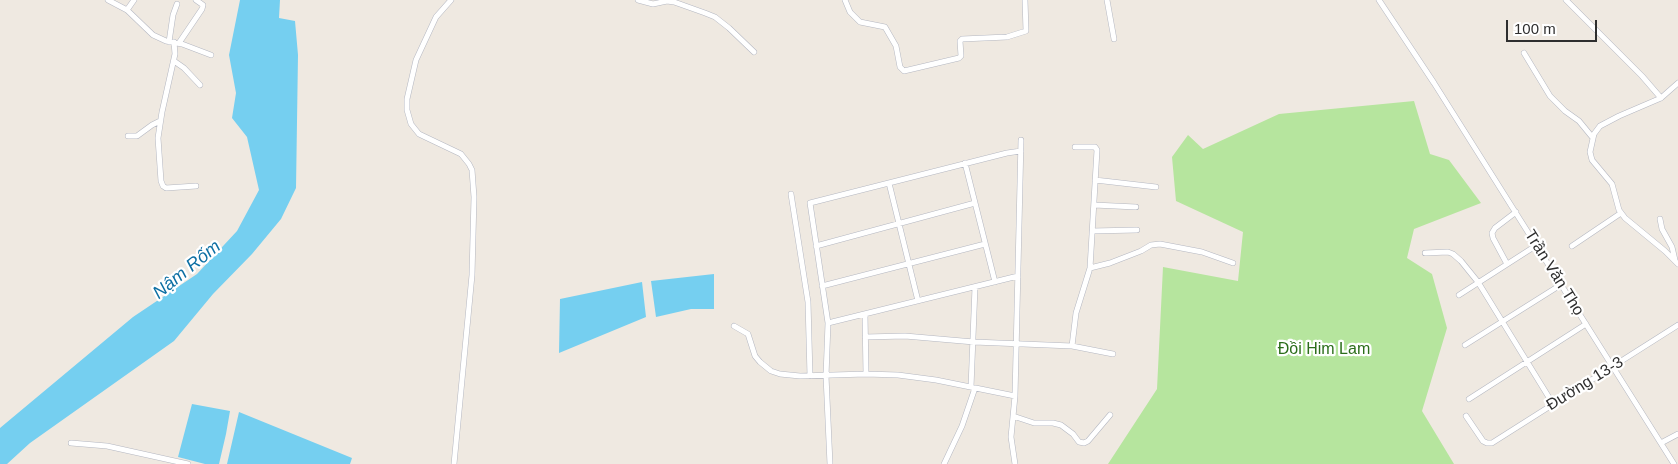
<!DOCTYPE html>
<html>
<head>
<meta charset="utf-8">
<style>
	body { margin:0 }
	#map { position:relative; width:1678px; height:464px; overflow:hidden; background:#efe9e1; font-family:Arial,sans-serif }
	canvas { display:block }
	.scale { position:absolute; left:1506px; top:20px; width:91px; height:22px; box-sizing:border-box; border:2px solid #2e2e2e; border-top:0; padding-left:6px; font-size:15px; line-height:18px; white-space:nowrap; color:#2e2e2e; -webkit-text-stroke:4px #fff; paint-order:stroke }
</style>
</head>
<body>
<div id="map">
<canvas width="1678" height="464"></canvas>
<div class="scale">100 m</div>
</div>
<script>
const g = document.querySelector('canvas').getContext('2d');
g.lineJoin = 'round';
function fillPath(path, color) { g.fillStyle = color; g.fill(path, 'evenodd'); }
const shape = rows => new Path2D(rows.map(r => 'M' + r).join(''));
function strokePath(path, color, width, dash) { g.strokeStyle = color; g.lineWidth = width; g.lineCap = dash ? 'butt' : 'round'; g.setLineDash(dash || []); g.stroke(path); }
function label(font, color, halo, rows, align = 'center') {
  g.font = font + ' Arial,sans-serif'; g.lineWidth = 4.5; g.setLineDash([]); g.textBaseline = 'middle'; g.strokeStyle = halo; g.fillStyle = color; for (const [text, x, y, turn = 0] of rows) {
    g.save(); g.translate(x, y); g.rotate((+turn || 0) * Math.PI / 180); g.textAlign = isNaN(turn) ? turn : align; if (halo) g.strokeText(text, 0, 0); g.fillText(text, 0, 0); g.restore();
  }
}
const green = shape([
	[1414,101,1430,154,1449,160,1481,203,1414,229,1407,258,1432,274,1447,328,1422,411,1454,464,1108,464,1157,389,1163,267,1238,281,1243,232,1176,201,1172,157,1188,135,1203,149,1279,114]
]);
const water = shape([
	[240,0,280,0,279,18,295,21,298,55,296,188,281,219,252,254,213,294,174,341,30,443,7,464,0,464,0,428,133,317,197,274,237,231,259,190,247,137,232,118,236,93,229,55],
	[714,274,714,309,691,309,656,317,651,281],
	[642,282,646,317,559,353,560,299],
	[192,404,230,411,226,434,219,464,205,464,178,457],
	[239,412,352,458,350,464,227,464]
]);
const minor = shape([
	[108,0,127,10,153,35,166,41,182,44,211,55],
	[451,0,436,17,416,60,407,99,407,110,411,124,419,134,461,154,469,164,472,170,474,197,472,275,454,464],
	[638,0,653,4,667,1,674,2,705,13,715,17,729,28,754,52],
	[845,0,850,12,860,22,885,27,896,46,900,67,904,71,959,58,961,56,960,41,962,39,1007,37,1026,31,1025,0],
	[1107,0,1114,39],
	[1379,0,1434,83,1674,464],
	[1566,0,1642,76,1661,98],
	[127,10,134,0],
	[169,42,173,15,177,4],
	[174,42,175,54,162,112,158,138,161,181,163,186,166,188,196,186],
	[179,43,202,9,203,5,196,0],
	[1524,53,1550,96,1565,111,1579,121,1593,138],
	[174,61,184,68,200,85],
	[1678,83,1661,98,1619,116,1600,126,1594,134,1590,152,1592,160,1612,184,1619,210,1625,218,1665,251,1678,264],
	[128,136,137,136,152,125,160,121],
	[965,163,995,282],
	[1095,180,1156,187],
	[889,183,918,301],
	[791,194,808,302,810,376],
	[1094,205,1136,207],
	[1660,219,1662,229,1672,247,1675,260],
	[1092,231,1137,230],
	[816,246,975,203],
	[1572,246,1621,213],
	[1425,253,1448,252,1453,254,1461,261,1478,282,1553,404],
	[1507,264,1493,238,1492,233,1495,228,1516,212],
	[1090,268,1110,263,1141,251,1151,245,1160,244,1202,252,1233,263],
	[822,286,985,244],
	[1459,295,1537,245],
	[865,314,866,374],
	[828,323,1018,276],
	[734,326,748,334,755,356,760,362,771,371,780,374,800,376,866,374,898,375,936,380,1015,396],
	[865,337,905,336,974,342,1072,346,1076,313,1090,268,1097,150,1095,147,1075,147],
	[1465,345,1562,284],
	[1072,346,1113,354],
	[971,387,975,287],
	[1469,399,1586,324],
	[1013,416,1034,423,1053,423,1061,425,1073,434,1079,442,1084,443,1088,441,1110,415],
	[1466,416,1483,441,1487,443,1492,443,1678,325],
	[71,443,107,446,188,464],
	[1661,443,1678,434],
	[830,464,826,376,828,323,810,203,1007,153,1021,151],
	[944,464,962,426,975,388],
	[1015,464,1011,437,1015,396,1021,140]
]);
const streetNames = [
	["Trần Văn Thọ",1554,273,58],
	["Đường 13-3",1585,384,-32]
];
const parkNames = [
	["Đồi Him Lam",1324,350]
];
const waterNames = [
	["Nậm Rốm",187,270,-39]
];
fillPath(green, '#b6e59e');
fillPath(water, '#75cff0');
strokePath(minor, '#b4b7c1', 6);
strokePath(minor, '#fff', 5);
label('16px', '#2e2e2e', '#fff', streetNames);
label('16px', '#2c6e1b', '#fff', parkNames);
label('italic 18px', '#0d6fa3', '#fff', waterNames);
</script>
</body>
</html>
